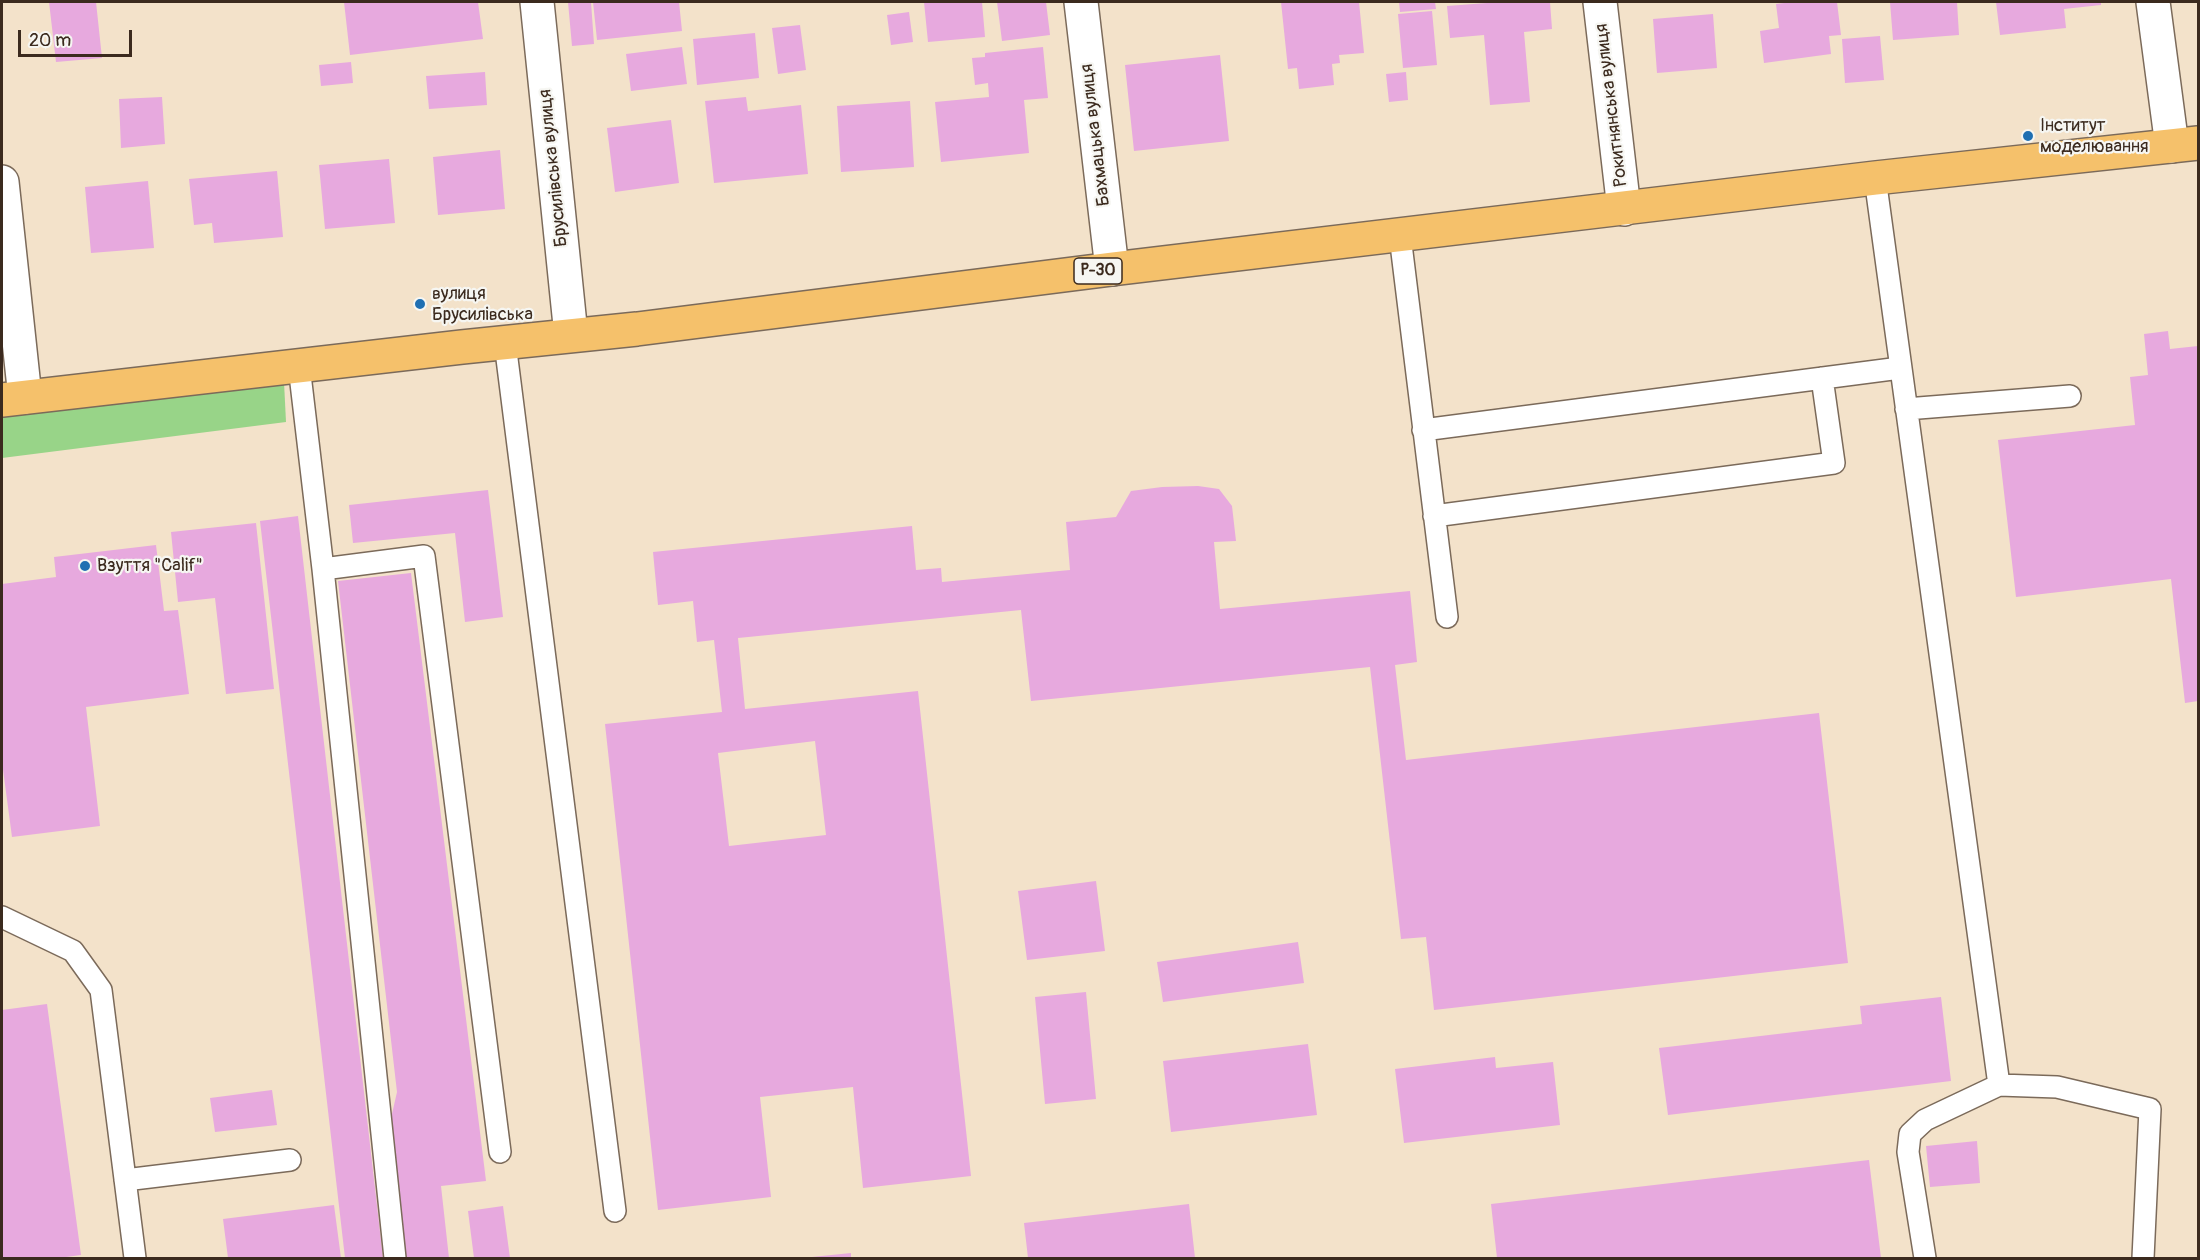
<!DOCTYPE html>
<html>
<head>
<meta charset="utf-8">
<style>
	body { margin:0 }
	#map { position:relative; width:2200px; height:1260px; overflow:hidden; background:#f3e2ca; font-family:Pangolin,sans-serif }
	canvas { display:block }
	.frame { position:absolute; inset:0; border:3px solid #3b2a1e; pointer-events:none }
	.scale { position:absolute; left:18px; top:30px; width:114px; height:27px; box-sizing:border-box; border:3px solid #3b2a1e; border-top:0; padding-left:8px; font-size:18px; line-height:21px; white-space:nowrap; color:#3b2a1e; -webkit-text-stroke:4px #f6f6f2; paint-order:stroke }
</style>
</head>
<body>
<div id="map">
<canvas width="2200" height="1260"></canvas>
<div class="frame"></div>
<div class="scale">20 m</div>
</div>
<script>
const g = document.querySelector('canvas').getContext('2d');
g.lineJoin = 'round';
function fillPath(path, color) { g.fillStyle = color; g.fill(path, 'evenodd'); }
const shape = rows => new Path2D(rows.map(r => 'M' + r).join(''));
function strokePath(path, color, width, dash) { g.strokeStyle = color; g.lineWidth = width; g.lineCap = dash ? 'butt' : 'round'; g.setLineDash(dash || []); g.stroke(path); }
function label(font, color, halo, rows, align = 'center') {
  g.font = font + ' Pangolin,sans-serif'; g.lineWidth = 4.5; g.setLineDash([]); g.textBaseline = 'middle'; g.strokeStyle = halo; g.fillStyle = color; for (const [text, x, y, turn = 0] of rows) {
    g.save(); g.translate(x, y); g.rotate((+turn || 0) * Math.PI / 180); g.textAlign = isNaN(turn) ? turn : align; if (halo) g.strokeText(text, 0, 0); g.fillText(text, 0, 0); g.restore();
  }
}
const green = shape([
	[284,382,286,422,2,458,2,417]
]);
const building = shape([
	[49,2,96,2,102,58,56,62],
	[344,2,478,2,483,39,350,55],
	[568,2,591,2,594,44,572,46],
	[593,2,679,2,682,31,597,40],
	[924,2,982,2,985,37,928,42],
	[997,2,1046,2,1050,35,1002,41],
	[1281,2,1359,2,1364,53,1339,55,1340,63,1332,64,1334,85,1299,89,1297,68,1288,69],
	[1399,2,1435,2,1436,9,1400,12],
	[1500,2,1550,2,1552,29,1524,32,1530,102,1490,105,1484,35,1450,38,1447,6],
	[1792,2,1837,2,1841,35,1829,36,1831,54,1764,63,1760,31,1779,28,1776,4],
	[1890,2,1957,2,1959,35,1893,40],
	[1996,2,2101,2,2101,5,2064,9,2066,28,2000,35],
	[1432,11,1437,65,1403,68,1398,14],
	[909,12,913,42,891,45,887,15],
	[1713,14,1717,68,1657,73,1653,19],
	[800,25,806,70,778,74,772,28],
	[755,33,759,78,697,85,693,39],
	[1880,36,1884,80,1845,83,1842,39],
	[682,47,687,84,631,91,626,54],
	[1043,47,1048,98,1024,100,1029,153,941,162,935,102,989,97,988,83,975,85,972,58,985,57,985,53],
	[1220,55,1229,141,1134,151,1125,65],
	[351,62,353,83,321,86,319,65],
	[485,72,487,105,429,109,426,76],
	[1406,72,1408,100,1389,102,1386,74],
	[162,97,165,144,121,148,119,99],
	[746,97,748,111,801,105,808,174,714,183,705,101],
	[910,101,914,167,841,172,837,106],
	[671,120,679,183,615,192,607,128],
	[500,150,505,209,438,215,433,157],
	[389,159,395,223,325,229,319,165],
	[277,171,283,237,214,243,212,223,194,225,189,179],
	[148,181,154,248,91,253,85,187],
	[2168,331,2170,349,2198,346,2198,701,2185,703,2171,579,2016,597,1998,440,2135,425,2130,377,2148,375,2144,334],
	[1198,486,1219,489,1232,506,1236,541,1214,542,1220,609,1410,591,1417,662,1395,665,1406,760,1819,713,1848,963,1434,1010,1426,937,1401,939,1370,667,1031,701,1021,610,738,638,745,709,918,691,971,1176,863,1188,853,1087,760,1097,771,1197,658,1210,605,724,722,712,714,640,697,642,693,601,658,605,653,552,912,526,916,570,941,568,942,582,1070,570,1066,522,1116,517,1131,491,1162,487],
	[815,741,826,835,729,846,718,753],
	[488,490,503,617,465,622,455,533,353,543,349,505],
	[298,516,383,1258,345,1258,260,521],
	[256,523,274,689,226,694,215,598,178,602,171,532],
	[156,545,164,611,178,610,189,694,86,707,100,826,12,837,2,762,2,584,56,577,54,557],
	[411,573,486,1181,441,1186,449,1258,404,1258,389,1127,397,1092,338,581],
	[1096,881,1105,951,1027,960,1018,891],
	[1298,942,1304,983,1163,1002,1157,962],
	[1086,992,1096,1099,1045,1104,1035,997],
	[1941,997,1951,1081,1668,1115,1659,1048,1862,1024,1860,1006],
	[47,1004,81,1255,66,1257,66,1258,3,1258,2,1010],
	[1308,1044,1317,1115,1171,1132,1163,1061],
	[1495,1057,1496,1068,1553,1062,1560,1125,1404,1143,1395,1069],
	[272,1090,277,1125,215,1132,210,1098],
	[1977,1141,1980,1183,1930,1187,1926,1146],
	[1869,1160,1881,1258,1497,1258,1491,1204],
	[1189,1204,1195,1258,1028,1258,1024,1223],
	[334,1205,341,1258,228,1258,223,1219],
	[503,1206,510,1258,474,1258,468,1211],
	[851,1253,851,1258,813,1258,812,1257]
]);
const service = shape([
	[1875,178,1999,1085],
	[1400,236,1447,617],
	[505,343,615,1211],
	[299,366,323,569,395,1258],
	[1906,409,2070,396],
	[1423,430,1900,368],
	[1434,516,1834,463,1822,378],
	[323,569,424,556,500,1152],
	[2,917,73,951,101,990,135,1258],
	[125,1180,290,1160],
	[1925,1258,1908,1152,1910,1134,1925,1120,1999,1085,2057,1087,2150,1109,2143,1258]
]);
const minor = shape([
	[537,2,571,335],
	[1081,2,1112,269],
	[1600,2,1624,209],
	[2153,2,2172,146],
	[2,182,25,397]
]);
const primary = shape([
	[2,400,462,347,637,329,1112,269,1875,178,2198,143]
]);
const markers = [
	[2028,136,6,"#1f6fb2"],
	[420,304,6,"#1f6fb2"],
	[85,566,6,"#1f6fb2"]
];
const shields = [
	[1098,271,48]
];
const shieldNames = [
	["Р-30",1098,271]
];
const streetNames = [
	["Рокитнянська вулиця",1612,105,-97],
	["Бахмацька вулиця",1096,135,-97],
	["Брусилівська вулиця",554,168,-96]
];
const poiNames = [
	["Інститут",2040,126],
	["моделювання",2040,147],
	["вулиця",432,294],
	["Брусилівська",432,315],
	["Взуття \"Calif\"",97,566]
];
fillPath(green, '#98d488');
fillPath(building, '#e7a9de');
strokePath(service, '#7b6a5a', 24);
strokePath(minor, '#7b6a5a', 36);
strokePath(primary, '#7b6a5a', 36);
strokePath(service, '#fff', 21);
strokePath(minor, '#fff', 33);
strokePath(primary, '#f5c16b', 33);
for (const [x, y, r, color] of markers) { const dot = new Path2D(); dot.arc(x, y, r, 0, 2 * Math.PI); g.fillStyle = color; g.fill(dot); strokePath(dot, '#f6f6f2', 2); }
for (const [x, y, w] of shields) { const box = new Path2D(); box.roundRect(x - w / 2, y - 13, w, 26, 4.5); g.fillStyle = '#f6f6f2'; g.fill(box); strokePath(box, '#3b2a1e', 1.5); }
label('bold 16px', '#3b2a1e', null, shieldNames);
label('18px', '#3b2a1e', '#f6f6f2', streetNames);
label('18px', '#3b2a1e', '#f6f6f2', poiNames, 'left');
</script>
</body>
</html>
